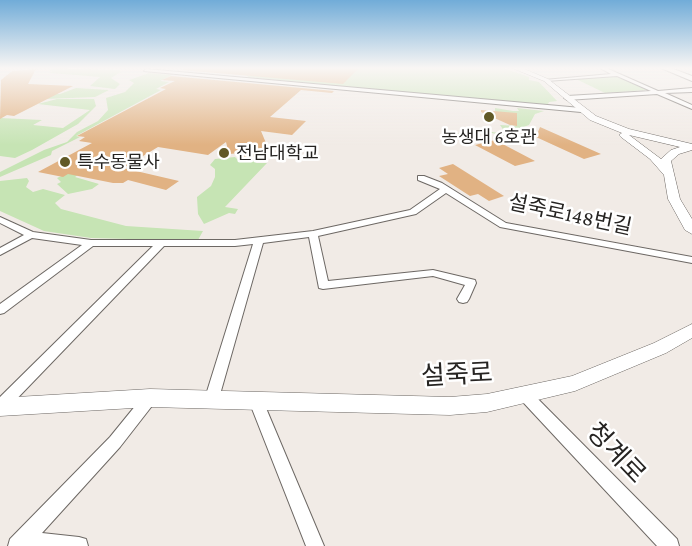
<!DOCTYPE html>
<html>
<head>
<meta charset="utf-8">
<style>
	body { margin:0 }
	canvas { display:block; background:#f1ebe6 }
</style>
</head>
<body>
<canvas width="692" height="546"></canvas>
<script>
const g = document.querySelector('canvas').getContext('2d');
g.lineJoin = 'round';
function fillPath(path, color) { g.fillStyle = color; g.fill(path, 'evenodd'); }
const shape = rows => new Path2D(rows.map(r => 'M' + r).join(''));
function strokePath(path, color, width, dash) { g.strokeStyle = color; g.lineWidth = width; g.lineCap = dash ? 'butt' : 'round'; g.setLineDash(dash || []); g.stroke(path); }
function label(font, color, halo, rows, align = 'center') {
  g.font = font + ' "Crimson Pro","Noto Sans KR",serif'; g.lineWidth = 5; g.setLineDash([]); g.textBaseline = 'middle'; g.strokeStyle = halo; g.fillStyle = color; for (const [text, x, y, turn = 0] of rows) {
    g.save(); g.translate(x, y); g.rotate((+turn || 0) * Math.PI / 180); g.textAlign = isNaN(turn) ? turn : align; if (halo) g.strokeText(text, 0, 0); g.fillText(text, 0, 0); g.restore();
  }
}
const green = shape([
	[54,68,120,70,121,72,111,78,120,84,115,89,90,86,100,77,50,73,52,71,49,71],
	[262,68,504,68,529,77,529,80,539,82,557,101,549,102,547,106,247,77],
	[149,73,172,75,160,81,169,82,156,89,161,90,76,136,80,137,52,151,51,155,0,177,0,172,44,150,67,142,77,132,98,121,108,110,106,98,125,92,134,83,129,80],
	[615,76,647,90,605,93,576,79],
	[76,88,109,90,95,97,44,99,49,94,60,94],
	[57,99,94,99,96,106,78,124,32,150,15,158,0,156,0,118,42,120,33,125,63,128,90,110,38,104],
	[495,108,513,111,519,111,517,108,544,111,535,114,529,125,510,132,506,136,478,130,466,136,443,134,444,131,462,134,464,130,474,131,474,129,504,134,505,132,500,125,517,126,495,111],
	[235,157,238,160,250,159,257,163,267,163,225,207,238,209,235,214,229,213,204,224,198,214,197,197,211,186,215,177,215,169,210,165,215,159],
	[77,169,84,170,75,177,99,184,92,189,68,194,57,184,61,182,57,178],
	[27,178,29,181,26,187,33,192,43,189,65,195,55,203,61,209,126,226,203,231,198,240,167,240,91,238,44,231,0,211,0,181]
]);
const building = shape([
	[185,68,359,68,343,84,182,70],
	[36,69,28,84,73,86,14,116,7,115,0,119,1,80,12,71],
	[171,76,334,91,332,93,301,90,270,117,306,121,292,135,261,131,271,155,243,158,241,153,229,154,226,142,208,155,158,147,123,168,179,181,166,190,128,180,123,183,113,183,68,174,63,177,38,172,92,143,79,141,85,137,77,136,166,89,160,88,175,81,162,80],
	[481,110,517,113,517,126,510,125,481,112],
	[540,127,601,154,584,159,536,137],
	[495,140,535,161,515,166,475,145],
	[453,164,504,196,489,201,478,194,470,196,439,176,448,174,439,168]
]);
const minor = shape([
	[600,68,606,68,658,91,692,88,692,92,665,93,692,105,692,109,657,94,567,100,564,98,567,96,651,91,617,76,546,81,544,80,611,74,600,68],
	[146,69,581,108,584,110,581,112,144,71,146,69],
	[418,176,424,176,442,183,506,223,692,257,692,263,500,227,446,193,416,214,318,236,328,281,433,270,475,280,476,283,469,299,467,302,463,303,459,302,457,299,465,285,433,276,323,289,319,288,309,237,263,243,219,398,217,402,212,404,207,402,205,398,253,244,235,246,164,246,6,410,0,412,0,397,153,246,93,246,4,313,0,314,0,304,82,245,32,238,0,255,0,248,24,235,0,223,0,217,33,232,91,240,235,240,313,231,410,210,440,189,418,180,418,176],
	[526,390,531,392,677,539,679,546,657,546,521,400,519,396,521,392,526,390],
	[150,392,155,394,157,398,155,402,120,447,42,533,79,537,86,539,88,546,8,546,10,539,110,437,145,394,150,392],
	[256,395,261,397,263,401,324,546,306,546,249,401,251,397,256,395]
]);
const secondary = shape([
	[512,68,522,68,548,79,596,116,629,129,692,144,692,150,679,154,671,161,680,199,692,219,692,234,685,230,668,199,664,175,650,159,621,137,619,135,622,133,590,120,544,81,512,68],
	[629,135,680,147,671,150,661,159,629,135],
	[692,324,692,338,666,353,575,391,487,412,450,415,150,407,0,416,0,398,150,389,450,397,487,394,572,376,654,343,692,324]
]);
const primary = shape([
	[661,68,671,68,692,76,692,81,661,68]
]);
const markers = [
	[489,117,6,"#615926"],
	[224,153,6,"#615926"],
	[65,162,6,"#615926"]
];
const farPoinames = [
	["농생대 6호관",489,137,"center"],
	["전남대학교",236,153],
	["특수동물사",77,162]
];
const streetNames = [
	["설죽로148번길",570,215,12]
];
const nearStreetnames = [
	["설죽로",457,375,-3],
	["청계로",616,453,46]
];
fillPath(green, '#c6e4b4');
fillPath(building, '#e1b283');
strokePath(minor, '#6d6864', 2);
strokePath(secondary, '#6d6864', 1);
strokePath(primary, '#6d6864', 2);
fillPath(minor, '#fff');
fillPath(secondary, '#fff');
fillPath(primary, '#fff');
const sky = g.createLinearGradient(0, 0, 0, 145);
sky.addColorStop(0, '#71acd8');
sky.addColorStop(0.47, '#f9f6f4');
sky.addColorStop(1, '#f9f6f400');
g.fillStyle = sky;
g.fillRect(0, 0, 692, 145);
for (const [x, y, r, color] of markers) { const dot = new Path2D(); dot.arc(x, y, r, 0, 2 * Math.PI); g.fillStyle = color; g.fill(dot); strokePath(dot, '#fff', 2); }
label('18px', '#262422', '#fff', farPoinames, 'left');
label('21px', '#262422', '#fff', streetNames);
label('26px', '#262422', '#fff', nearStreetnames);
</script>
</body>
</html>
